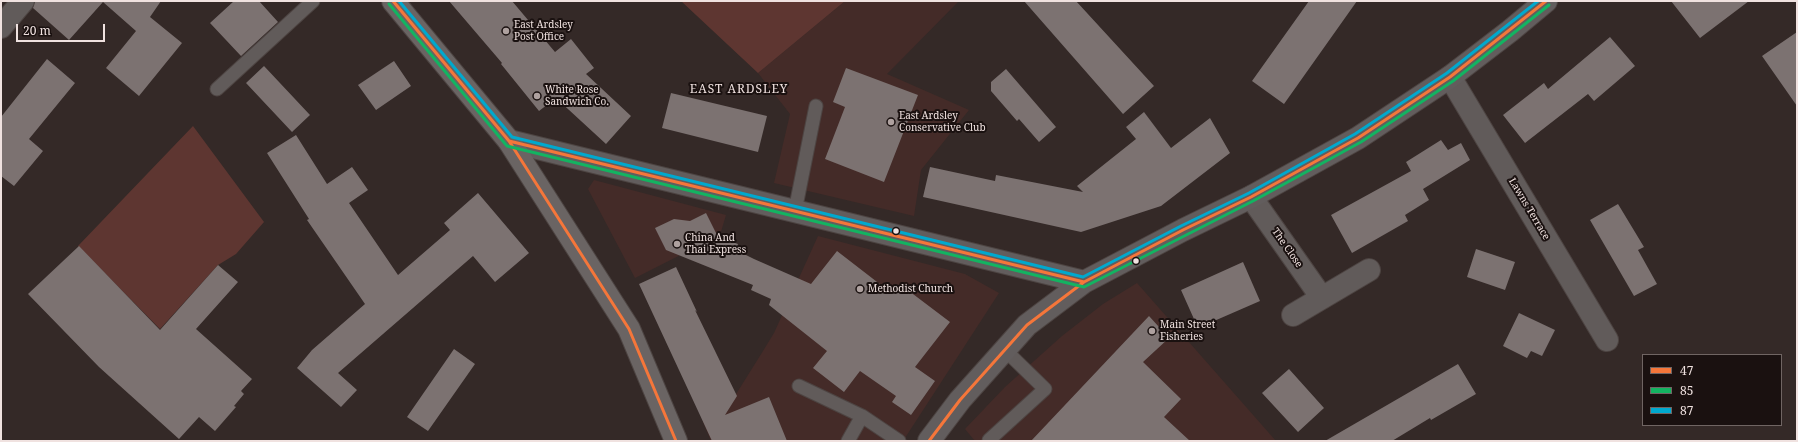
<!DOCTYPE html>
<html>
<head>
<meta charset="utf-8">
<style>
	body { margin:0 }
	#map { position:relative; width:1798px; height:442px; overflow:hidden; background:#342927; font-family:"Noto Serif",serif }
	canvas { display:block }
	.frame { position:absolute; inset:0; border:2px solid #f0e2e0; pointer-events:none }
	.legend { position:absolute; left:1642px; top:354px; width:140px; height:72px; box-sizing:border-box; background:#1a1110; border:1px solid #706563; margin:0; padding:5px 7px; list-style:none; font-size:12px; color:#f0e2e0 }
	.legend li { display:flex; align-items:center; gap:8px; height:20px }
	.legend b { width:20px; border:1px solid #706563 }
	.scale { position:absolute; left:16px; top:24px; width:89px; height:18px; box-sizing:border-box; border:2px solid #f0e2e0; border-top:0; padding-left:5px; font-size:12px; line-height:14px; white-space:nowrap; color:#f0e2e0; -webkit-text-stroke:3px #1a1110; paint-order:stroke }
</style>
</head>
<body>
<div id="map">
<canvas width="1798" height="442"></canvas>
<div class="frame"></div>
<ul class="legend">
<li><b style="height:5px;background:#f5763a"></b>47</li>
<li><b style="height:5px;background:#13b361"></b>85</li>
<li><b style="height:5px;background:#00a9ce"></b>87</li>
</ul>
<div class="scale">20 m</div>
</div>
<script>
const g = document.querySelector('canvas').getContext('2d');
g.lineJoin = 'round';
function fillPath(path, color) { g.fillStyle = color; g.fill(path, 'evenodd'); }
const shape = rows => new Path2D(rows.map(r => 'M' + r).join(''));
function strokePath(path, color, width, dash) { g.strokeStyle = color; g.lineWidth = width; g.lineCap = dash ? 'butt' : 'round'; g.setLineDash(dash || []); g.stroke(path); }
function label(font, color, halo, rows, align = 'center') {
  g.font = font + ' "Noto Serif",serif'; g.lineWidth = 4; g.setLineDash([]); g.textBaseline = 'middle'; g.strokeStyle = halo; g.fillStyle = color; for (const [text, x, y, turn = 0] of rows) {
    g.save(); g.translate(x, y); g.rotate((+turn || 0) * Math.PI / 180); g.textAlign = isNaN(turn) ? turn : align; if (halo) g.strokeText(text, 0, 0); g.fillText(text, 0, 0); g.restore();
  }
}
const built = shape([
	[845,1,958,2,887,74,969,110,921,170,914,216,774,183,790,114,758,73],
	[594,180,726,215,720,235,635,278,588,189],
	[818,236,965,274,999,293,903,441,711,441,703,422,733,399,763,351,774,333],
	[1137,283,1276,441,975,441,965,429,1005,387,1062,336,1103,304]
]);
const green = shape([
	[681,1,845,1,758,73],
	[193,126,264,222,236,254,218,265,160,329,78,246]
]);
const building = shape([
	[35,1,161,1,150,17,182,43,139,96,106,68,136,31,103,2,69,40,33,8],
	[234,1,259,1,278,22,241,56,210,23],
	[449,1,512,1,555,52,571,39,594,68,586,74,631,116,606,144,556,98,539,111,501,64,502,63],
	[1024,1,1076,1,1154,86,1123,114],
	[1309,1,1357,1,1284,104,1252,81],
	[1671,1,1749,1,1700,38],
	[1797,32,1797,106,1762,56],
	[1610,37,1635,66,1594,101,1588,94,1525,143,1503,115,1544,83,1548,89],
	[47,59,75,83,29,139,43,151,14,186,1,176,1,117],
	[394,61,411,86,376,110,358,85],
	[264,66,310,115,292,132,246,83],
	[846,68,918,95,884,182,825,159,845,107,833,102],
	[1006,69,1056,127,1039,142,1019,119,1017,121,991,91,991,82],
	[671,93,767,116,758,152,662,128],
	[1144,112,1171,148,1210,118,1230,153,1161,206,1081,232,923,197,930,167,995,181,996,175,1083,192,1077,186,1136,139,1126,127],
	[296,135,327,184,352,167,368,190,349,203,398,275,450,230,444,223,478,193,529,253,495,282,473,256,338,373,357,390,341,407,297,368,312,350,365,304,307,220,309,219,267,153],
	[1441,140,1448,150,1461,143,1470,160,1423,189,1429,200,1405,215,1408,221,1352,253,1331,215,1411,171,1406,162],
	[1618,204,1644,247,1638,250,1657,284,1634,296,1590,220],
	[706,213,718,237,738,244,736,250,754,259,811,284,837,251,881,285,909,291,950,322,915,367,935,381,911,415,892,402,896,396,860,371,844,392,813,368,827,351,769,305,771,299,751,290,753,285,666,250,655,228,674,219,690,221],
	[79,246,160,330,218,265,238,282,196,329,252,379,241,391,244,394,234,406,236,407,215,431,199,417,179,439,99,367,28,294],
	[1476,249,1515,262,1505,290,1467,277],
	[1243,262,1260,301,1198,328,1181,290],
	[676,267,697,312,695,310,737,396,725,415,769,397,787,441,712,441,639,284],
	[1519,313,1555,330,1542,356,1531,351,1527,358,1503,346],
	[1149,316,1169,338,1143,362,1181,399,1164,417,1190,441,1031,441],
	[454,349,475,364,428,431,407,417],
	[1458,364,1476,394,1431,420,1430,418,1392,441,1325,441],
	[1289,369,1324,408,1298,432,1262,393]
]);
const lane = shape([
	[217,89,313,1],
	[795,211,816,106],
	[799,386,862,416,899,441],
	[848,441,862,416],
	[990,441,989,440,1045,389,1005,350]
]);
const street = shape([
	[1,27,23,1],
	[1450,77,1607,340],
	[1251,197,1322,298],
	[1293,315,1369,270]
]);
const secondary = shape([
	[509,141,1084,282],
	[929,441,960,400,1027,325,1084,282,1183,230,1251,197,1358,138,1450,77,1510,31,1546,1]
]);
const primary = shape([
	[393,1,509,141,629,329,676,441]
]);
const bus1 = shape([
	[393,1,509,141,629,329,676,441],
	[509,141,1084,282],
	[929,441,960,400,1027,325,1084,282,1183,230,1251,197,1358,138,1450,77,1546,1]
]);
const bus2 = shape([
	[389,4,507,146,1084,287,1253,201,1361,142,1453,81,1549,5]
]);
const bus3 = shape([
	[399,1,512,137,1083,277,1181,226,1249,193,1355,134,1447,73,1538,1]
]);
const markers = [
	[506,31,4,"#aea19f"],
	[537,96,4,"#aea19f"],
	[891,122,4,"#aea19f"],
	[896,231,3.5,"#f0e2e0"],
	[677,244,4,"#aea19f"],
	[1136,261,3.5,"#f0e2e0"],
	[860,289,4,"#aea19f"],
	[1152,331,4,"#aea19f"]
];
const poiNames = [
	["East Ardsley",514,25],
	["Post Office",514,37],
	["White Rose",545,90],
	["Sandwich Co.",545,102],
	["East Ardsley",899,116],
	["Conservative Club",899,128],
	["China And",685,238],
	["Thai Express",685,250],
	["Methodist Church",868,289],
	["Main Street",1160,325],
	["Fisheries",1160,337]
];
const streetNames = [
	["Lawns Terrace",1529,209,59],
	["The Close",1287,248,55]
];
const quarterNames = [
	["EAST ARDSLEY",739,90]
];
fillPath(built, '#442b28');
fillPath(green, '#5e3631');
fillPath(building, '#7c7271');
strokePath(lane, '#4d4442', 15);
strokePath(street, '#4d4442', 24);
strokePath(secondary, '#4d4442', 24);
strokePath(primary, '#4d4442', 24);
strokePath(lane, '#615b5a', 13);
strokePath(street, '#615b5a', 22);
strokePath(secondary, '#625d5d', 22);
strokePath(primary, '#6a6463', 22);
strokePath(bus1, '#f5763a', 3);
strokePath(bus2, '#13b361', 3);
strokePath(bus3, '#00a9ce', 3);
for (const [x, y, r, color] of markers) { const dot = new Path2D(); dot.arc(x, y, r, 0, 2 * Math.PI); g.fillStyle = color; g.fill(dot); strokePath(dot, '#1a1110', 1.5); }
label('10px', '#f0e2e0', '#1a1110', poiNames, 'left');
label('10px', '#f0e2e0', '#1a1110', streetNames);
g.letterSpacing = '1px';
label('12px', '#f0e2e0', '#1a1110', quarterNames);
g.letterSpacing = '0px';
</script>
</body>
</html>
